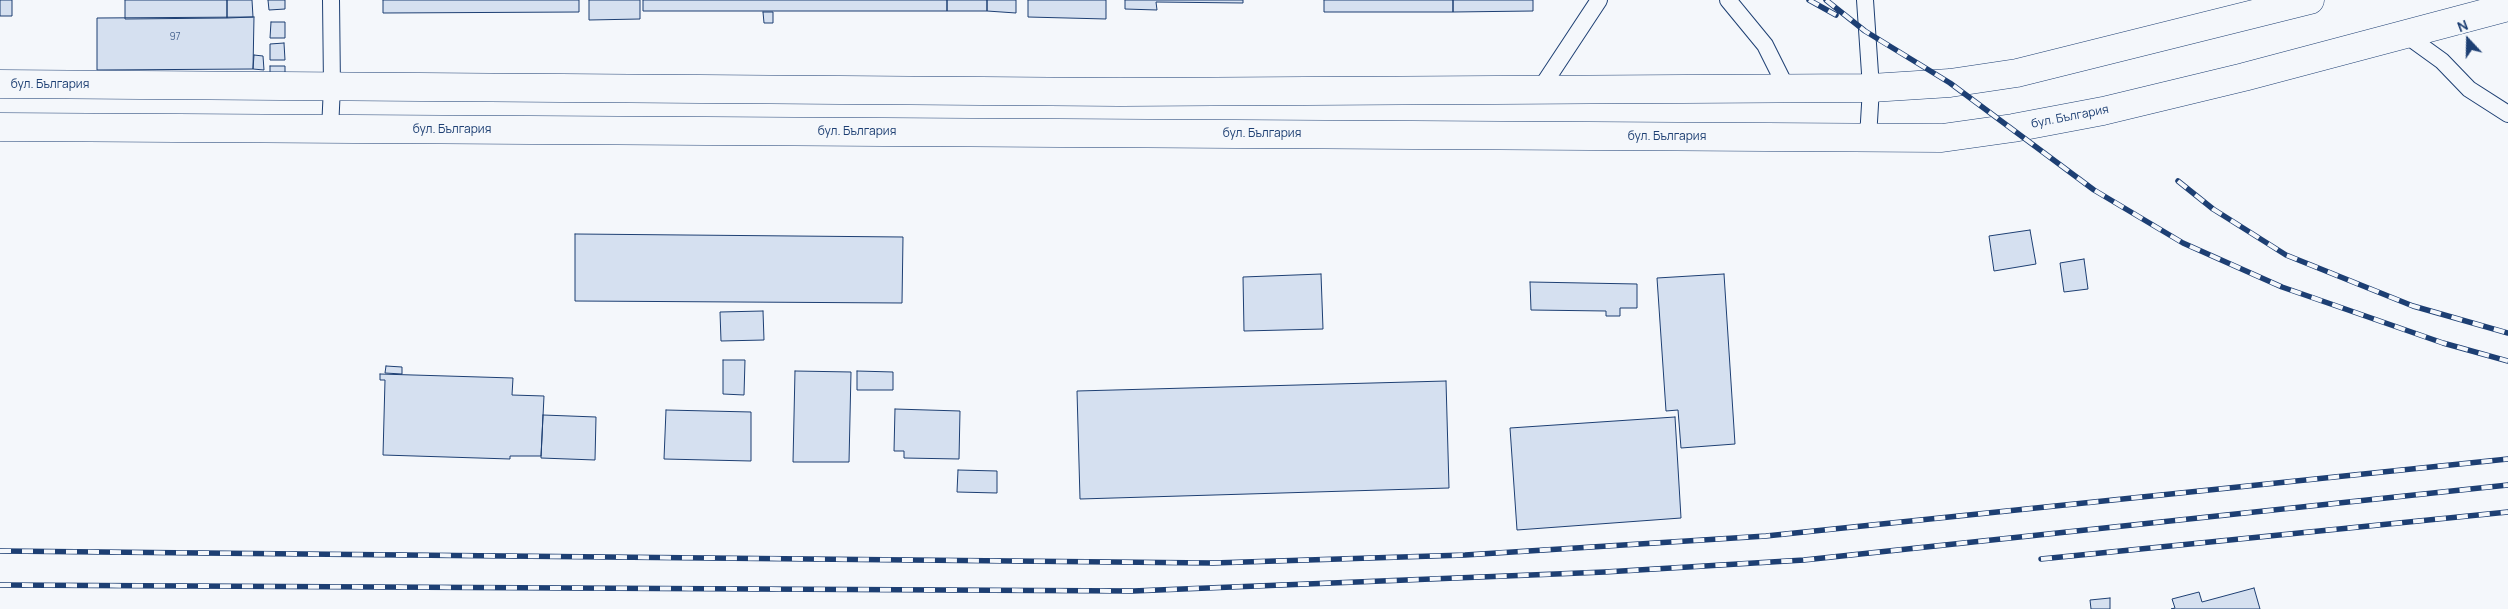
<!DOCTYPE html>
<html>
<head>
<meta charset="utf-8">
<style>
	body { margin:0 }
	#map { position:relative; width:2508px; height:609px; overflow:hidden; background:#f4f7fb; font-family:Manrope,sans-serif }
	canvas { display:block }
	.north { position:absolute; left:2443px; top:15px; width:50px; height:50px; -webkit-text-stroke:4px #f4f7fb; paint-order:stroke; rotate:339deg; font-size:14px; font-weight:700; line-height:20px; text-align:center; color:#1d3f73 }
	.north::after { content:''; display:block; margin:auto; width:18px; height:22px; background:#1d3f73; clip-path:polygon(50% 0,100% 100%,50% 72%,0 100%) }
</style>
</head>
<body>
<div id="map">
<canvas width="2508" height="609"></canvas>
<div class="north">N</div>
</div>
<script>
const g = document.querySelector('canvas').getContext('2d');
g.lineJoin = 'round';
function fillPath(path, color) { g.fillStyle = color; g.fill(path, 'evenodd'); }
const shape = rows => new Path2D(rows.map(r => 'M' + r).join(''));
function strokePath(path, color, width, dash) { g.strokeStyle = color; g.lineWidth = width; g.lineCap = dash ? 'butt' : 'round'; g.setLineDash(dash || []); g.stroke(path); }
function label(font, color, halo, rows, align = 'center') {
  g.font = font + ' Manrope,sans-serif'; g.lineWidth = 4; g.setLineDash([]); g.textBaseline = 'middle'; g.strokeStyle = halo; g.fillStyle = color; for (const [text, x, y, turn = 0] of rows) {
    g.save(); g.translate(x, y); g.rotate((+turn || 0) * Math.PI / 180); g.textAlign = isNaN(turn) ? turn : align; if (halo) g.strokeText(text, 0, 0); g.fillText(text, 0, 0); g.restore();
  }
}
const building = shape([
	[0,0,12,0,12,16,0,16,0,0],
	[125,0,227,0,227,18,125,19,125,0],
	[227,0,252,0,253,17,227,18,227,0],
	[268,0,285,0,285,9,269,10,268,0],
	[383,0,579,0,579,12,383,13,383,0],
	[589,0,640,0,640,19,589,20,589,0],
	[643,0,947,0,947,11,643,11,643,0],
	[947,0,987,0,987,11,947,11,947,0],
	[987,0,1016,0,1016,13,987,11,987,0],
	[1028,0,1106,0,1106,19,1028,17,1028,0],
	[1125,0,1243,0,1243,3,1156,2,1157,10,1125,9,1125,0],
	[1324,0,1453,0,1453,12,1324,12,1324,0],
	[1453,0,1533,0,1533,11,1453,12,1453,0],
	[763,12,773,12,773,23,764,23,763,12],
	[254,17,253,69,97,70,97,18,254,17],
	[271,22,285,22,285,38,270,38,271,22],
	[284,43,285,60,270,60,270,44,284,43],
	[254,55,263,56,264,70,253,69,254,55],
	[270,66,285,66,285,81,270,81,270,66],
	[2030,230,2036,264,1994,271,1989,236,2030,230],
	[575,234,903,237,902,303,575,301,575,234],
	[2084,259,2088,289,2064,292,2060,263,2084,259],
	[1321,274,1323,329,1244,331,1243,277,1321,274],
	[1724,274,1735,444,1681,448,1678,410,1666,411,1657,278,1724,274],
	[1530,282,1637,284,1637,308,1620,308,1620,316,1606,316,1606,311,1531,310,1530,282],
	[763,311,764,340,721,341,720,312,763,311],
	[723,360,745,360,744,395,723,394,723,360],
	[386,366,402,367,402,374,385,373,386,366],
	[795,371,851,372,849,462,793,462,795,371],
	[857,371,893,372,893,390,857,390,857,371],
	[380,374,513,378,512,395,544,396,541,456,510,456,510,459,383,455,385,380,380,380,380,374],
	[1446,381,1449,488,1080,499,1077,391,1446,381],
	[895,409,960,411,959,459,904,458,904,451,894,451,895,409],
	[666,410,751,412,751,461,664,459,666,410],
	[543,415,596,417,595,460,541,458,543,415],
	[1675,417,1681,518,1517,530,1510,428,1675,417],
	[958,470,997,471,997,493,957,492,958,470],
	[2254,588,2260,609,2171,609,2175,608,2172,599,2199,592,2202,602,2254,588],
	[2110,598,2110,609,2091,609,2090,600,2110,598]
]);
const service = shape([
	[1728,0,1765,45,1786,87],
	[1865,0,1871,88,1868,138],
	[2406,35,2442,61,2469,89,2508,114],
	[1541,88,1599,0],
	[330,130,332,86,331,0]
]);
const tertiary = shape([
	[0,84,1120,92,1871,88,1950,83,2017,73,2310,0],
	[0,127,1942,138,2013,128,2103,111,2244,77,2508,7]
]);
const rail = shape([
	[1809,0,1836,15],
	[1826,0,1865,31,1950,83,2094,190,2183,243,2282,287,2443,343,2508,361],
	[2178,181,2213,209,2286,255,2413,306,2508,333],
	[0,551,1213,563,1465,555,1766,536,2508,459],
	[2041,559,2508,512],
	[0,585,1133,591,1605,572,1804,560,2508,485]
]);
const numberNames = [
	["97",175,37]
];
const streetNames = [
	["бул. България",50,85],
	["бул. България",2070,117,-11],
	["бул. България",452,130],
	["бул. България",857,132],
	["бул. България",1262,134],
	["бул. България",1667,137]
];
fillPath(building, '#d5e0f0');
strokePath(building, '#1d3f73', 1);
strokePath(service, '#1d3f73', 18);
strokePath(tertiary, '#1d3f73', 29);
strokePath(service, '#f4f7fb', 16);
strokePath(tertiary, '#f4f7fb', 28);
strokePath(rail, '#1d3f73', 5.5);
strokePath(rail, '#f4f7fb', 4, [11]);
label('10px', '#4b6792', null, numberNames);
label('12px', '#1d3f73', '#f4f7fb', streetNames);
</script>
</body>
</html>
